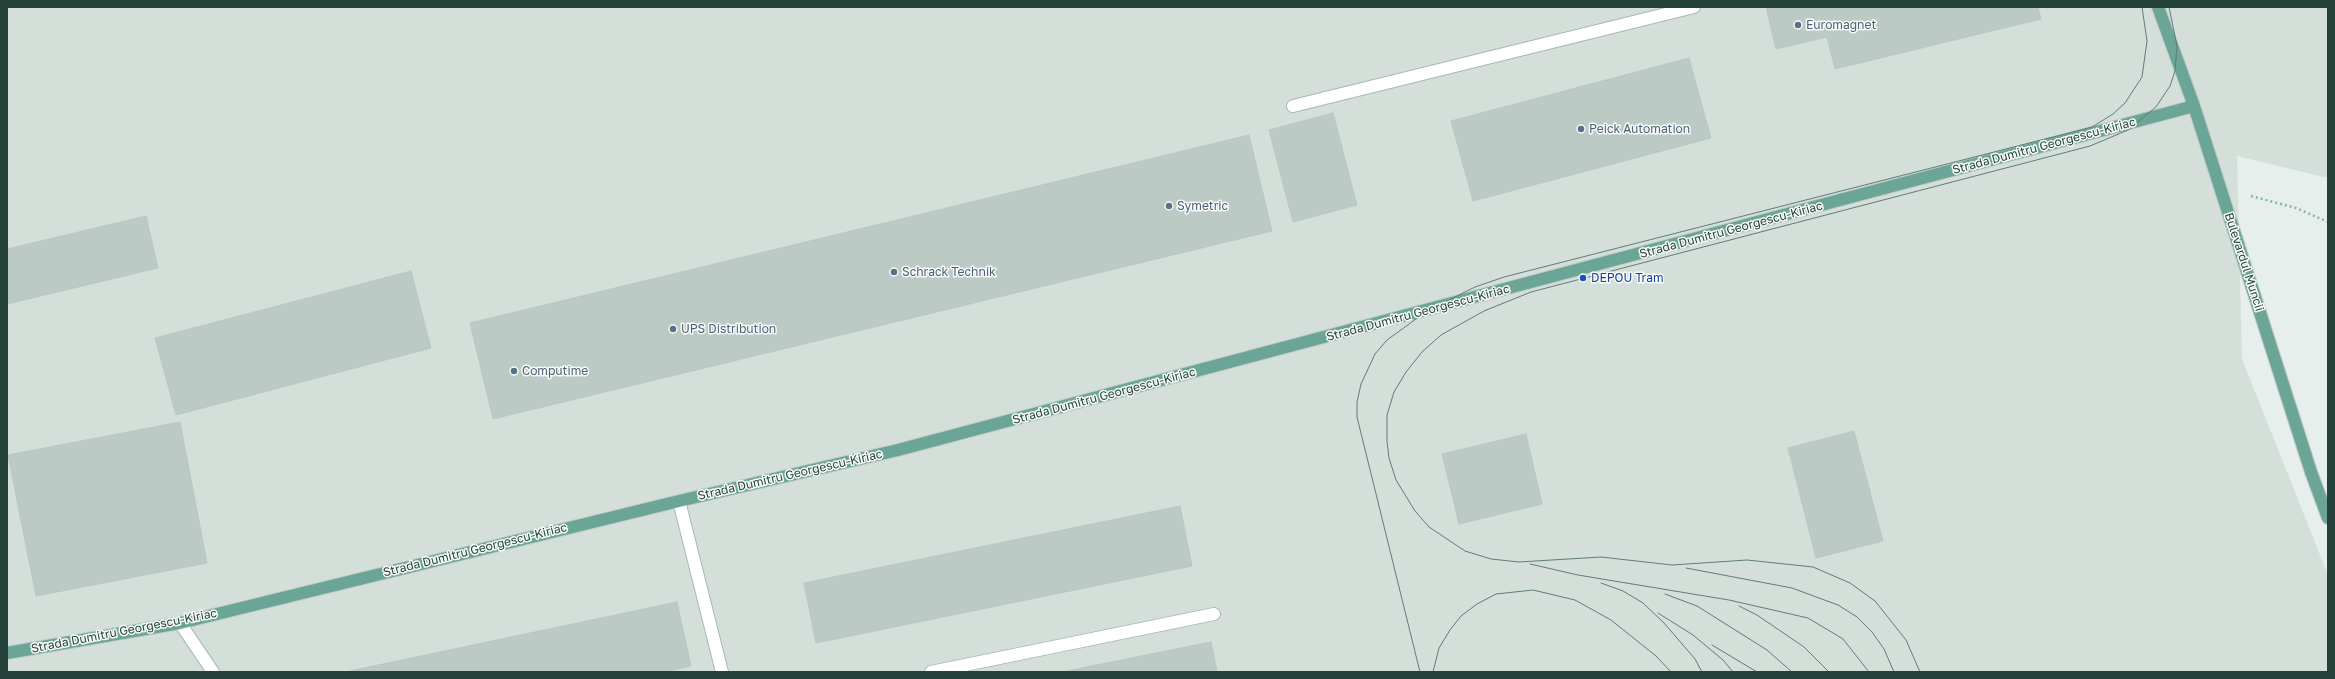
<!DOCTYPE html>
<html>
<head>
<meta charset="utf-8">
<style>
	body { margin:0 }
	#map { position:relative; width:2335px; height:679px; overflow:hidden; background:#e6efeb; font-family:"Golos Text",sans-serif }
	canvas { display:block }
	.frame { position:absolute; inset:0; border:8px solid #24423a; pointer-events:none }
</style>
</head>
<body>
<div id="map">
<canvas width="2335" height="679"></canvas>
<div class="frame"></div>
</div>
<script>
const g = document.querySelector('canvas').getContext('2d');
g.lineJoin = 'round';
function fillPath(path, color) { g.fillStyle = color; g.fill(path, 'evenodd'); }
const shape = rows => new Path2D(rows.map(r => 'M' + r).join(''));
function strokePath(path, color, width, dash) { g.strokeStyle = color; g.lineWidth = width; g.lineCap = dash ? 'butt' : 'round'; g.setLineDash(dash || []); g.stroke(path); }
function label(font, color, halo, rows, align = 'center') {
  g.font = font + ' "Golos Text",sans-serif'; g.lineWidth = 3; g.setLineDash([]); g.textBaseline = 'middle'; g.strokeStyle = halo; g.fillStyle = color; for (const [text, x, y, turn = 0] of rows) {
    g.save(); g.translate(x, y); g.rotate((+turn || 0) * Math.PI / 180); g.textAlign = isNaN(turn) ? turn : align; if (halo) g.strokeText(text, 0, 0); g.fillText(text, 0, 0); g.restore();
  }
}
const built = shape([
	[7,7,2328,7,2328,178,2237,156,2242,359,2328,575,2328,672,7,672]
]);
const building = shape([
	[1766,7,2038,7,2041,19,1835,69,1827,37,1776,49,1766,7],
	[1689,58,1711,138,1473,201,1451,121,1689,58],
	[1333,113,1357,205,1293,222,1269,130,1333,113],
	[1249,135,1272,231,493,419,470,323,1249,135],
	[146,216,158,268,7,304,7,249,146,216],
	[411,271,431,348,176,415,155,338,411,271],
	[180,422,207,563,36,596,8,455,180,422],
	[1854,431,1883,541,1816,558,1788,448,1854,431],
	[1526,434,1542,504,1459,524,1442,454,1526,434],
	[1180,506,1192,566,816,643,804,583,1180,506],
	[677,602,691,666,665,672,345,672,677,602],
	[1211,642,1217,672,1062,672,1211,642]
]);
const path = shape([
	[2251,196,2296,208,2328,222]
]);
const minor = shape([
	[1293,106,1694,7],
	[679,501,722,672],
	[180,623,213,672],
	[931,672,1214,614]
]);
const major = shape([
	[2158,7,2194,106,2311,472,2328,518],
	[7,653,180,623,679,501,898,450,2194,106]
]);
const tram = shape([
	[1530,564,1578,575,1729,600,1808,618,1843,639,1869,672],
	[1686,568,1792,588,1838,605,1857,617,1872,632,1884,649,1894,672],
	[1601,583,1623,591,1643,603,1664,623,1695,659,1702,672],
	[1665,594,1697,606,1767,650,1792,672],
	[1739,606,1757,615,1804,647,1829,672],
	[1658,613,1693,635,1723,660,1733,672],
	[1712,645,1757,672],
	[1420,672,1357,417,1357,402,1361,384,1375,354,1387,340,1427,311,1475,287,1504,277,2092,127,2113,114,2125,103,2142,77,2147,41,2142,7],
	[1433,672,1439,648,1450,630,1461,616,1477,604,1496,594,1533,590,1575,600,1611,620,1656,656,1671,672],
	[1920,672,1906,640,1875,601,1850,583,1813,567,1747,560,1672,565,1601,557,1519,562,1491,559,1465,551,1429,527,1415,511,1396,480,1389,458,1387,441,1387,415,1394,392,1406,372,1422,352,1441,335,1484,311,1531,292,2090,146,2128,130,2156,107,2170,86,2175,71,2177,46,2169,7]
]);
const markers = [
	[1798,25,4,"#5c6f8a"],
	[1581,129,4,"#5c6f8a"],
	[1169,206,4,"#5c6f8a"],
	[894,272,4,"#5c6f8a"],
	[1583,278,4,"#1a4fb4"],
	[673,329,4,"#5c6f8a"],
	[514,371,4,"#5c6f8a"]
];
const serviceNames = [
	["Euromagnet",1806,25],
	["Peick Automation",1589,129],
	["Symetric",1177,206],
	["Schrack Technik",902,272],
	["UPS Distribution",681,329],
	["Computime",522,371]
];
const streetNames = [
	["Strada Dumitru Georgescu-Kiriac",2044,146,-15],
	["Strada Dumitru Georgescu-Kiriac",1731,230,-15],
	["Bulevardul Muncii",2244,262,72],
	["Strada Dumitru Georgescu-Kiriac",1418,313,-15],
	["Strada Dumitru Georgescu-Kiriac",1104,396,-15],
	["Strada Dumitru Georgescu-Kiriac",790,475,-13],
	["Strada Dumitru Georgescu-Kiriac",475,550,-14],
	["Strada Dumitru Georgescu-Kiriac",124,631,-11]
];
const transitNames = [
	["DEPOU Tram",1591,278]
];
fillPath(built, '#d4dfda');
fillPath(building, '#bbcac4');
strokePath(building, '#b8c9c2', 1);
strokePath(minor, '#a8b8b2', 14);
strokePath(major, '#c2cac8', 14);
strokePath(path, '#86b3a5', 2.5, [2, 3]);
strokePath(minor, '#fff', 12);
strokePath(major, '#6aa596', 12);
strokePath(tram, '#5f7d75', 1);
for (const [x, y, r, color] of markers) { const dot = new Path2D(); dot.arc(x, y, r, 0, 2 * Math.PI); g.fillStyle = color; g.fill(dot); strokePath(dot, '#f7fbf9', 1.5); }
label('12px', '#4e5e75', '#f7fbf9', serviceNames, 'left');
label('12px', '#24423a', '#f7fbf9', streetNames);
label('12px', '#164399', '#f7fbf9', transitNames, 'left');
</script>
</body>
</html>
